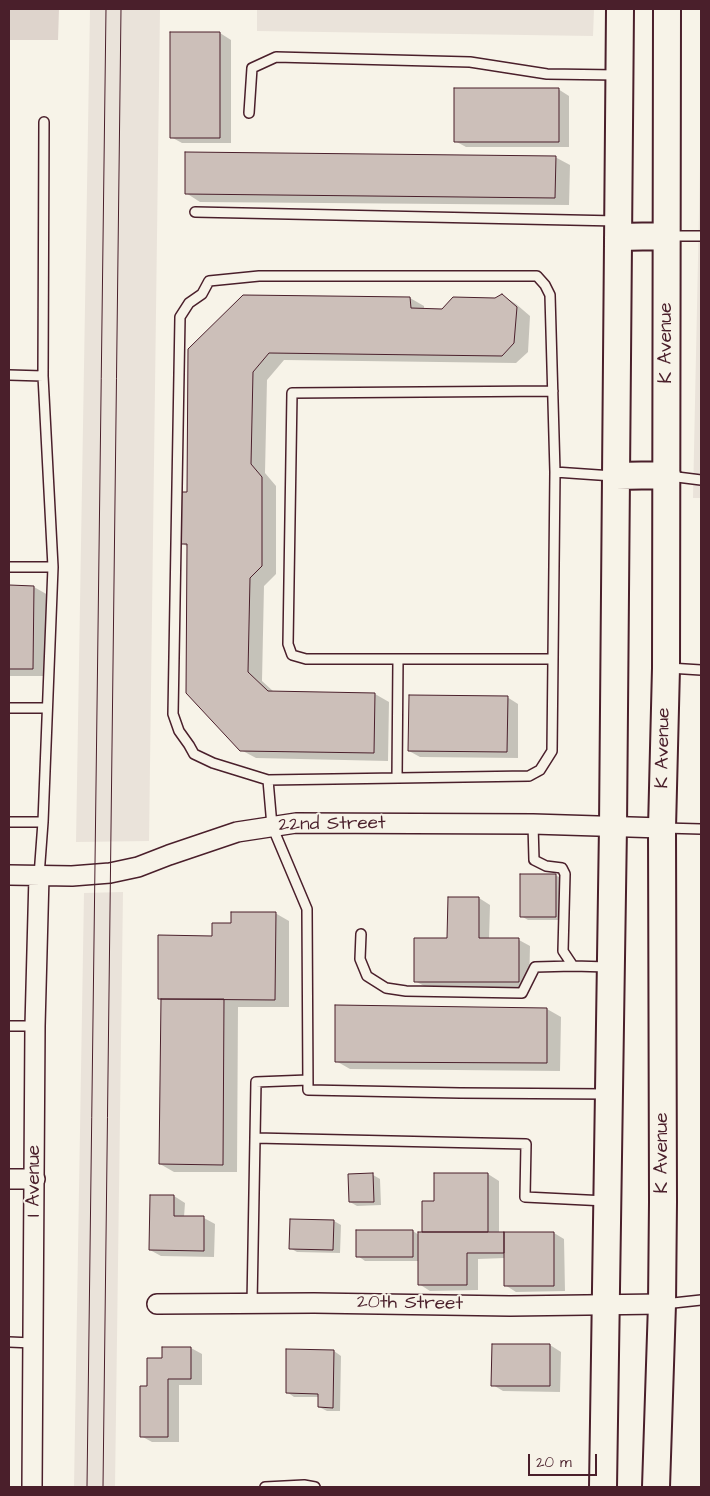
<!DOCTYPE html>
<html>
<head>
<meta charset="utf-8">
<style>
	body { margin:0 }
	#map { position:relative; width:710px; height:1496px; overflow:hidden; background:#f7f3e8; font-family:"Architects Daughter",sans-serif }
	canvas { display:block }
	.frame { position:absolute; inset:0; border:10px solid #4a1f2b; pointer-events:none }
	.scale { position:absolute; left:528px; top:1454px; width:69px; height:22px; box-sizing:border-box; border:2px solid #4a1f2b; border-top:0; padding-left:6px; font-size:15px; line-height:18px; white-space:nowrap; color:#4a1f2b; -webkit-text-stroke:4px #f7f3e8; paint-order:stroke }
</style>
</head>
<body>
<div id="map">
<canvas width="710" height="1496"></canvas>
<div class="frame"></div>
<div class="scale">20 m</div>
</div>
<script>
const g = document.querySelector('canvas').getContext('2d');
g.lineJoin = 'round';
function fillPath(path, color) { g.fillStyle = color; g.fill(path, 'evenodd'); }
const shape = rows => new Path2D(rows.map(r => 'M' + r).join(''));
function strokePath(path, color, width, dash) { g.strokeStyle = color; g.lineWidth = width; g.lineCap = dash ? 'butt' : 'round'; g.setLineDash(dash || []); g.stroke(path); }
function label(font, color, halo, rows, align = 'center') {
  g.font = font + ' "Architects Daughter",sans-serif'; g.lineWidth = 4; g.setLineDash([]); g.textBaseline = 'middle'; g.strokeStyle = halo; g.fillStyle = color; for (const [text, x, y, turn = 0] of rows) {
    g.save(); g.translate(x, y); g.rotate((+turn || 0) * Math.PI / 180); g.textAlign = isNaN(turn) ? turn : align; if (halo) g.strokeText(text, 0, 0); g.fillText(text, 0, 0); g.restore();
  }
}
const built = shape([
	[90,9,160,9,149,841,76,842],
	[257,9,594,9,593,36,257,31],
	[701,116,701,498,693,498],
	[123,892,115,1487,74,1487,84,893]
]);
const green = shape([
	[9,9,59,9,58,40,9,40]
]);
const shadow = shape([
	[220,33,231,40,231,143,182,143,171,137],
	[558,89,569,96,569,147,466,147,455,141],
	[555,157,570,165,569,205,200,202,186,193],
	[502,295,516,304,530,316,528,352,516,363,284,360,267,380,265,473,276,486,276,574,264,586,262,681,274,692,375,694,389,702,388,761,256,758,241,750,188,547,182,543,188,493,189,349,410,298,424,306,424,310,443,310,495,300],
	[9,587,34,587,48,595,47,676,9,676],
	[507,697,518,704,518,758,420,757,409,751],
	[555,875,563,879,563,920,528,920,521,916],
	[479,898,490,905,489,940,519,940,530,946,529,987,426,987,415,981],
	[275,913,289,921,289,1007,238,1007,237,1172,174,1172,160,1164,162,1000,159,998,213,937,232,924],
	[547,1009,561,1017,560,1071,350,1069,336,1061],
	[488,1174,499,1181,499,1233,554,1233,564,1239,565,1291,516,1292,505,1285,505,1258,478,1259,478,1290,430,1291,419,1284,419,1261,365,1261,358,1256,413,1231,419,1235,423,1234,435,1202,435,1175],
	[373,1175,380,1179,381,1205,357,1206,350,1202],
	[174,1196,185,1203,184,1217,204,1218,215,1224,214,1257,161,1256,150,1250],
	[334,1221,341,1225,340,1253,297,1252,290,1248],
	[550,1345,561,1352,560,1392,503,1391,493,1385],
	[191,1348,202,1354,202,1385,179,1385,179,1442,152,1442,141,1436,148,1388,164,1360],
	[288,1351,334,1351,341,1356,340,1411,327,1411,319,1407,320,1397,294,1397,287,1392]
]);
const building = shape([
	[170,32,220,32,220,138,170,138,170,32],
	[454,88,559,88,559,142,454,142,454,88],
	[185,152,556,156,555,198,185,194,185,152],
	[502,294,517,307,514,343,502,356,269,353,253,372,251,464,262,477,262,566,250,578,248,672,268,691,375,693,374,753,240,751,186,693,187,544,180,544,181,492,187,492,188,349,243,295,410,297,411,308,442,309,453,297,495,298,502,294],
	[9,585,34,586,33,669,9,669,9,585],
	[409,695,508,696,507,752,408,751,409,695],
	[520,874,556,874,556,917,520,917,520,874],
	[448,897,479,897,479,938,519,938,519,982,414,982,414,938,447,938,448,897],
	[231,912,276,912,275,1000,158,999,158,935,212,936,212,923,231,923,231,912],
	[161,999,224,999,223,1165,159,1164,161,999],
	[335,1005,547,1008,547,1063,335,1062,335,1005],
	[373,1173,374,1202,349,1202,348,1174,373,1173],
	[434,1173,488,1173,488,1232,422,1232,422,1201,434,1201,434,1173],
	[150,1195,174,1195,174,1216,204,1216,204,1251,149,1250,150,1195],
	[290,1219,334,1220,333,1250,289,1249,290,1219],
	[356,1230,413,1230,413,1257,356,1257,356,1230],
	[418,1232,504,1232,504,1253,467,1253,467,1285,418,1285,418,1232],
	[504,1232,554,1232,554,1286,504,1286,504,1232],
	[492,1344,550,1344,550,1386,491,1386,492,1344],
	[162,1347,191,1347,191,1379,168,1379,168,1437,140,1437,140,1386,147,1386,147,1358,162,1358,162,1347],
	[286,1349,334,1350,333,1408,318,1407,318,1394,286,1393,286,1349]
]);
const service = shape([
	[249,113,252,68,276,57,470,62,547,74,617,75],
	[44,122,43,376,53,567],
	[195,212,617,221],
	[669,236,701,236],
	[9,375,43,376],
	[553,391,292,393,288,644,292,655,306,659,553,659],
	[669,476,701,480],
	[9,567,53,567,43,822,39,876],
	[669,668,701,670],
	[9,708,47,708],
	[397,778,398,659],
	[268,780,529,776,540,770,552,751,555,472],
	[9,822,43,822],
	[533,824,534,860,546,866,562,868,565,874,563,951,573,966,608,967],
	[664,828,701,829],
	[361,934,360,959,367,976,386,988,406,991,522,993,535,967,573,966],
	[9,1026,35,1026],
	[308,1080,256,1082,255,1138,526,1144,525,1197,606,1201],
	[607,1094,460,1093,308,1090,307,909,272,826,268,780,213,763,194,754,189,745,179,731,173,714,180,317,189,303,202,294,209,281,259,276,537,276,545,285,550,295,555,472,613,476],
	[252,1304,255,1138],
	[664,1304,701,1300],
	[9,1342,33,1343],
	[265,1487,304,1485,315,1487]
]);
const minor = shape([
	[9,875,72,876,110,873,138,867,169,855,237,832,296,823,533,824,662,828],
	[9,1179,35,1179],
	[157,1304,314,1303,510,1306,662,1304],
	[32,1487,35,1026,39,876]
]);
const secondary = shape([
	[618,237,667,236],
	[616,476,667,475],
	[603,1487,613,826,620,9],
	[656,1487,662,1304,663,1202,662,828,666,668,667,9]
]);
const tram = shape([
	[87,1487,106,9],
	[103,1487,121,9]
]);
const streetNames = [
	["K Avenue",667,343,-90],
	["K Avenue",664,748,-89],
	["22nd Street",332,825,-1],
	["K Avenue",663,1153,-90],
	["I Avenue",35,1181,-90],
	["20th Street",410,1304,1]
];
fillPath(built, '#eae3da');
fillPath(green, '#ded4cc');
fillPath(shadow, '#0003');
fillPath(building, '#ccbfb9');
strokePath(building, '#4a1f2b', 1);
strokePath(service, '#4a1f2b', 12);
strokePath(minor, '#4a1f2b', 22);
strokePath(secondary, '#4a1f2b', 30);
strokePath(service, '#f7f3e8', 9);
strokePath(minor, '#f7f3e8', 19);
strokePath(secondary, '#f7f3e8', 26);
strokePath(tram, '#4a1f2b', 1);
label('19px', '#4a1f2b', '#f7f3e8', streetNames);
</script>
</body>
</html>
